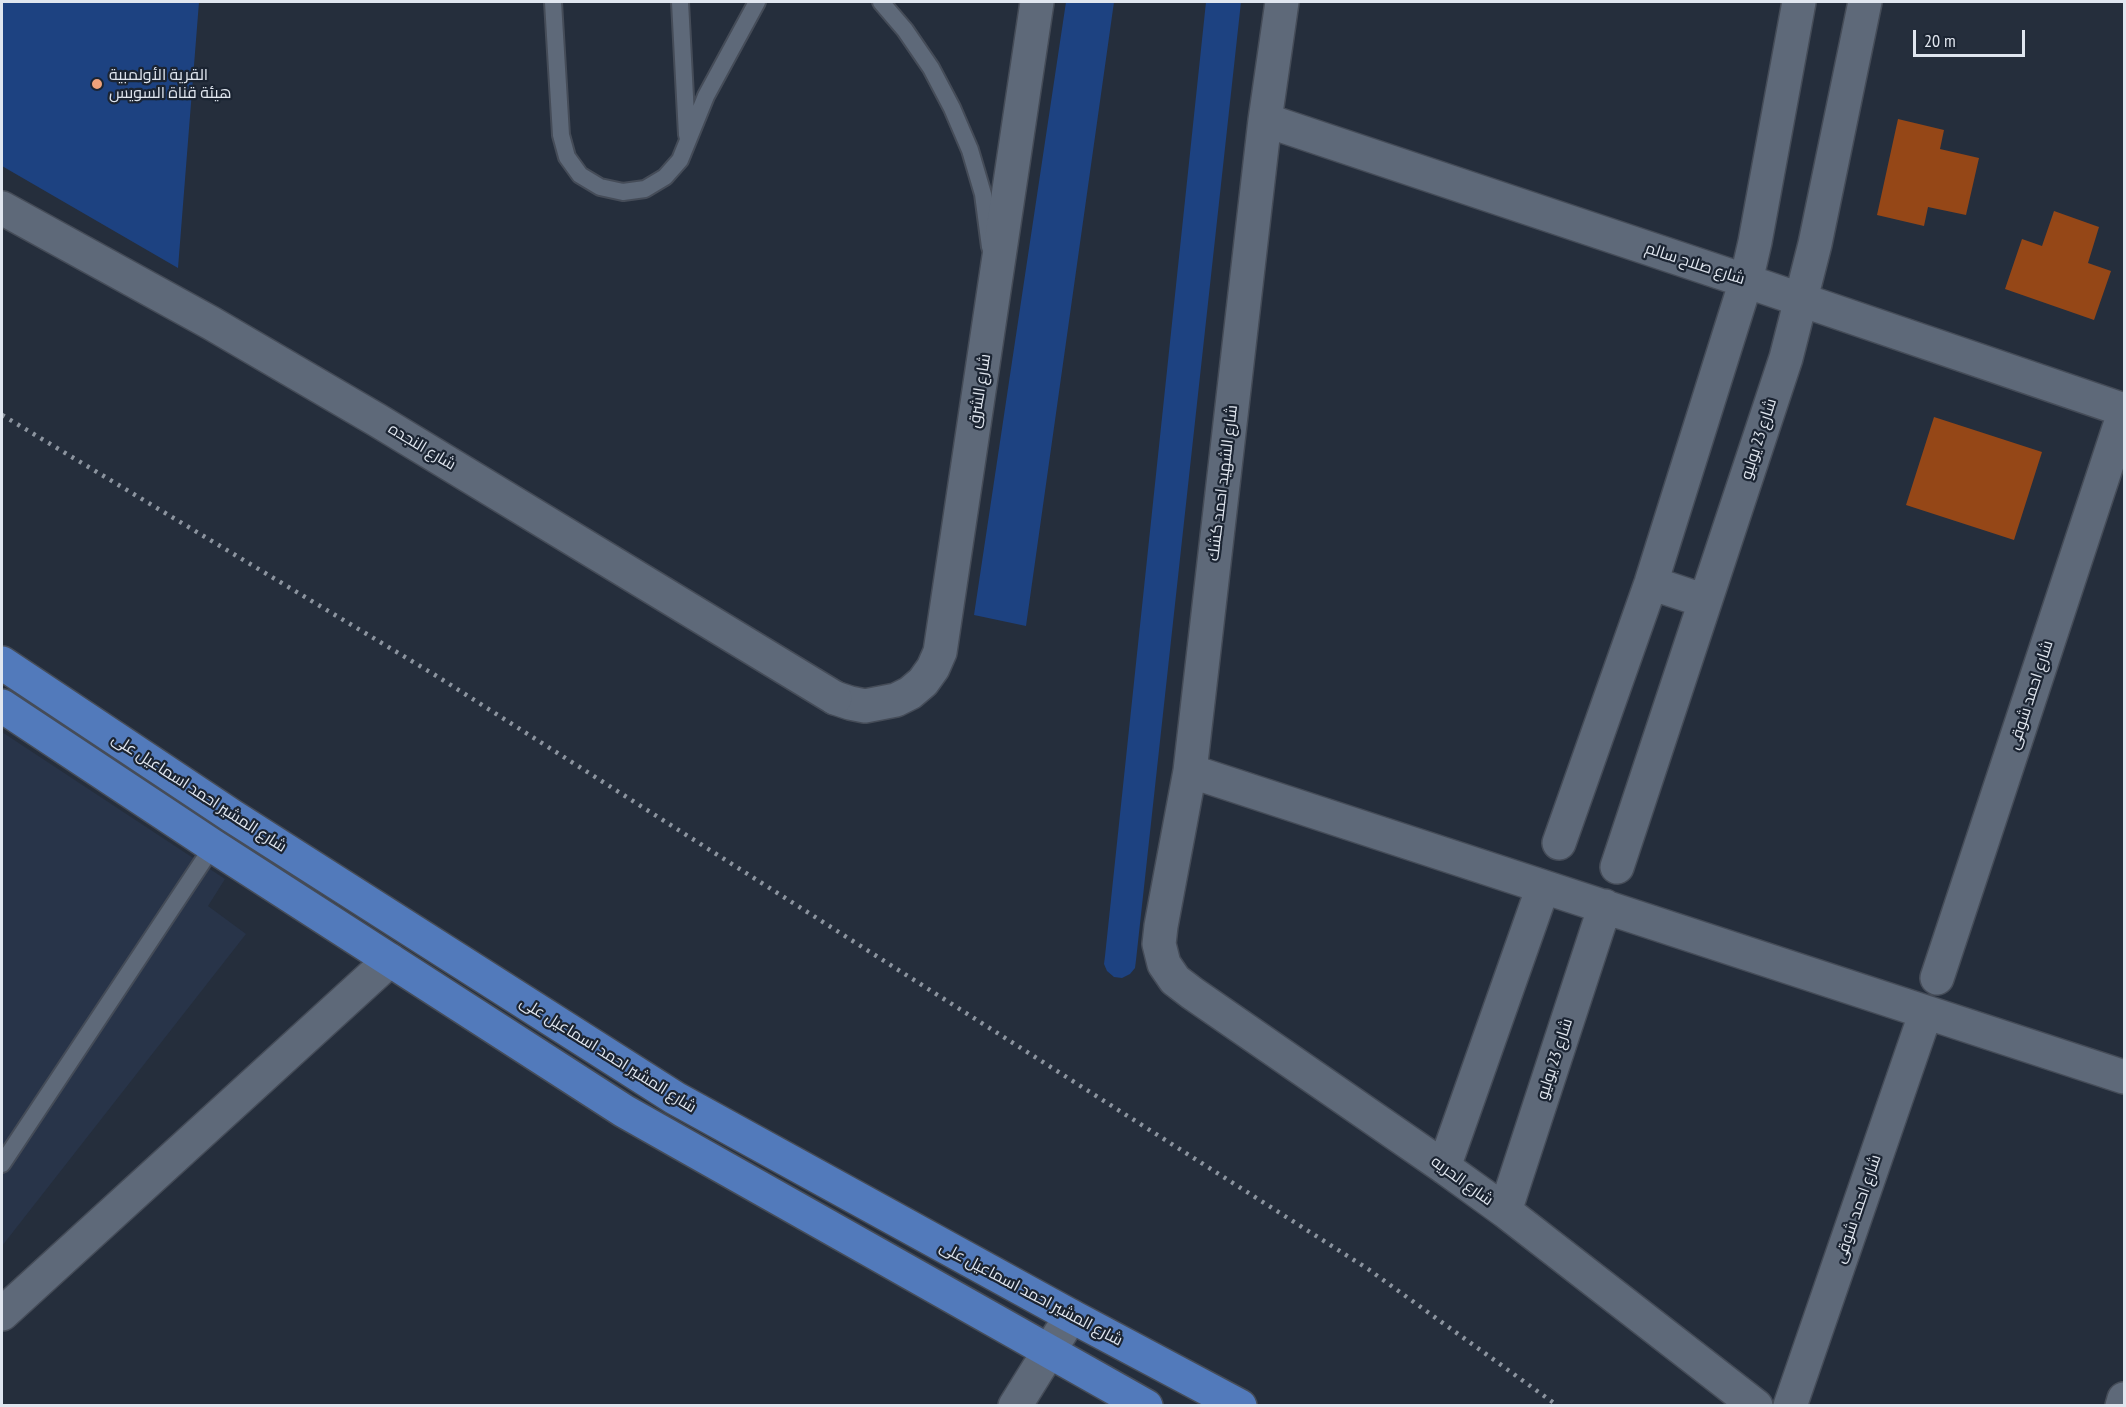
<!DOCTYPE html>
<html>
<head>
<meta charset="utf-8">
<style>
	body { margin:0 }
	#map { position:relative; width:2126px; height:1407px; overflow:hidden; background:#252e3c; font-family:"PT Sans Narrow",sans-serif }
	canvas { display:block }
	.frame { position:absolute; inset:0; border:3px solid #e0e6ef; pointer-events:none }
	.scale { position:absolute; left:1913px; top:30px; width:112px; height:27px; box-sizing:border-box; border:3px solid #e0e6ef; border-top:0; padding-left:8px; font-size:18px; line-height:21px; white-space:nowrap; color:#e0e6ef; -webkit-text-stroke:4px #1b2432; paint-order:stroke }
</style>
</head>
<body>
<div id="map">
<canvas width="2126" height="1407"></canvas>
<div class="frame"></div>
<div class="scale">20 m</div>
</div>
<script>
const g = document.querySelector('canvas').getContext('2d');
g.lineJoin = 'round';
function fillPath(path, color) { g.fillStyle = color; g.fill(path, 'evenodd'); }
const shape = rows => new Path2D(rows.map(r => 'M' + r).join(''));
function strokePath(path, color, width, dash) { g.strokeStyle = color; g.lineWidth = width; g.lineCap = dash ? 'butt' : 'round'; g.setLineDash(dash || []); g.stroke(path); }
function label(font, color, halo, rows, align = 'center') {
  g.font = font + ' "PT Sans Narrow",Cairo,sans-serif'; g.lineWidth = 4.5; g.setLineDash([]); g.textBaseline = 'middle'; g.strokeStyle = halo; g.fillStyle = color; for (const [text, x, y, turn = 0] of rows) {
    g.save(); g.translate(x, y); g.rotate((+turn || 0) * Math.PI / 180); g.textAlign = isNaN(turn) ? turn : align; if (halo) g.strokeText(text, 0, 0); g.fillText(text, 0, 0); g.restore();
  }
}
const built = shape([
	[2,732,225,879,208,906,246,934,2,1246]
]);
const green = shape([
	[2,2,199,2,178,268,2,166],
	[1066,2,1114,2,1026,626,974,615],
	[1206,2,1241,2,1136,960,1135,968,1130,974,1122,978,1114,977,1107,971,1104,964,1105,956]
]);
const building = shape([
	[1898,119,1944,130,1940,149,1979,158,1966,215,1928,207,1924,226,1877,215],
	[2054,211,2099,227,2088,263,2111,271,2094,320,2005,289,2022,239,2042,246],
	[1934,417,2042,452,2014,540,1906,505]
]);
const service = shape([
	[553,2,561,135,567,157,580,175,600,187,623,192,645,189,665,177,680,160,706,96,757,2],
	[680,2,687,135],
	[881,2,905,30,931,68,952,108,970,150,983,194,990,247],
	[2,1164,213,846]
]);
const minor = shape([
	[1282,2,1265,120,1190,771,1161,926,1159,944,1164,964,1175,980,1192,993,1444,1167,1505,1211,1756,1406],
	[1265,120,1746,281,2124,410],
	[1651,583,1705,601],
	[835,698,850,703,865,706,896,700,910,693,923,682,933,668,940,652,1037,2],
	[1190,771,2124,1077],
	[1559,843,1651,583,1746,281,1755,242,1799,2],
	[1617,867,1786,358,1815,244,1865,2],
	[1937,978,2124,413],
	[1444,1167,1543,887],
	[1505,1211,1605,906],
	[2,1314,390,960],
	[1015,1406,1071,1316],
	[1790,1406,1926,1012],
	[2122,1406,2124,1399]
]);
const tertiary = shape([
	[2,208,211,323,377,420,835,698]
]);
const primary = shape([
	[2,663,232,816,675,1098,1071,1316,1240,1406],
	[2,706,213,846,624,1111,1146,1406]
]);
const rail = shape([
	[2,415,435,675,1368,1269,1558,1406]
]);
const markers = [
	[97,84,6,"#f0a27a"]
];
const poiNames = [
	["القرية الأولمبية",109,75],
	["هيئة قناة السويس",109,93]
];
const streetNames = [
	["شارع صلاح سالم",1695,264,18],
	["شارع الشرق",980,391,-81],
	["شارع 23 يوليو",1759,439,-72],
	["شارع النجده",422,447,31],
	["شارع الشهيد احمد كشك",1223,483,-83],
	["شارع احمد شوقى",2031,695,-72],
	["شارع المشير احمد اسماعيل على",199,793,33],
	["شارع المشير احمد اسماعيل على",608,1055,32],
	["شارع 23 يوليو",1555,1059,-72],
	["شارع الحريه",1462,1181,36],
	["شارع احمد شوقى",1858,1209,-71],
	["شارع المشير احمد اسماعيل على",1031,1294,28]
];
fillPath(built, '#283449');
fillPath(green, '#1d4281');
fillPath(building, '#954717');
strokePath(service, '#454c58', 20);
strokePath(minor, '#454c58', 36);
strokePath(tertiary, '#454c58', 36);
strokePath(primary, '#454c58', 36);
strokePath(service, '#5e6979', 16);
strokePath(minor, '#5e6979', 33);
strokePath(tertiary, '#5e6979', 33);
strokePath(primary, '#527abb', 33);
strokePath(rail, '#8c949f', 4.5, [3, 6]);
for (const [x, y, r, color] of markers) { const dot = new Path2D(); dot.arc(x, y, r, 0, 2 * Math.PI); g.fillStyle = color; g.fill(dot); strokePath(dot, '#1b2432', 2); }
label('16px', '#e0e6ef', '#1b2432', poiNames, 'left');
label('16px', '#e0e6ef', '#1b2432', streetNames);
</script>
</body>
</html>
